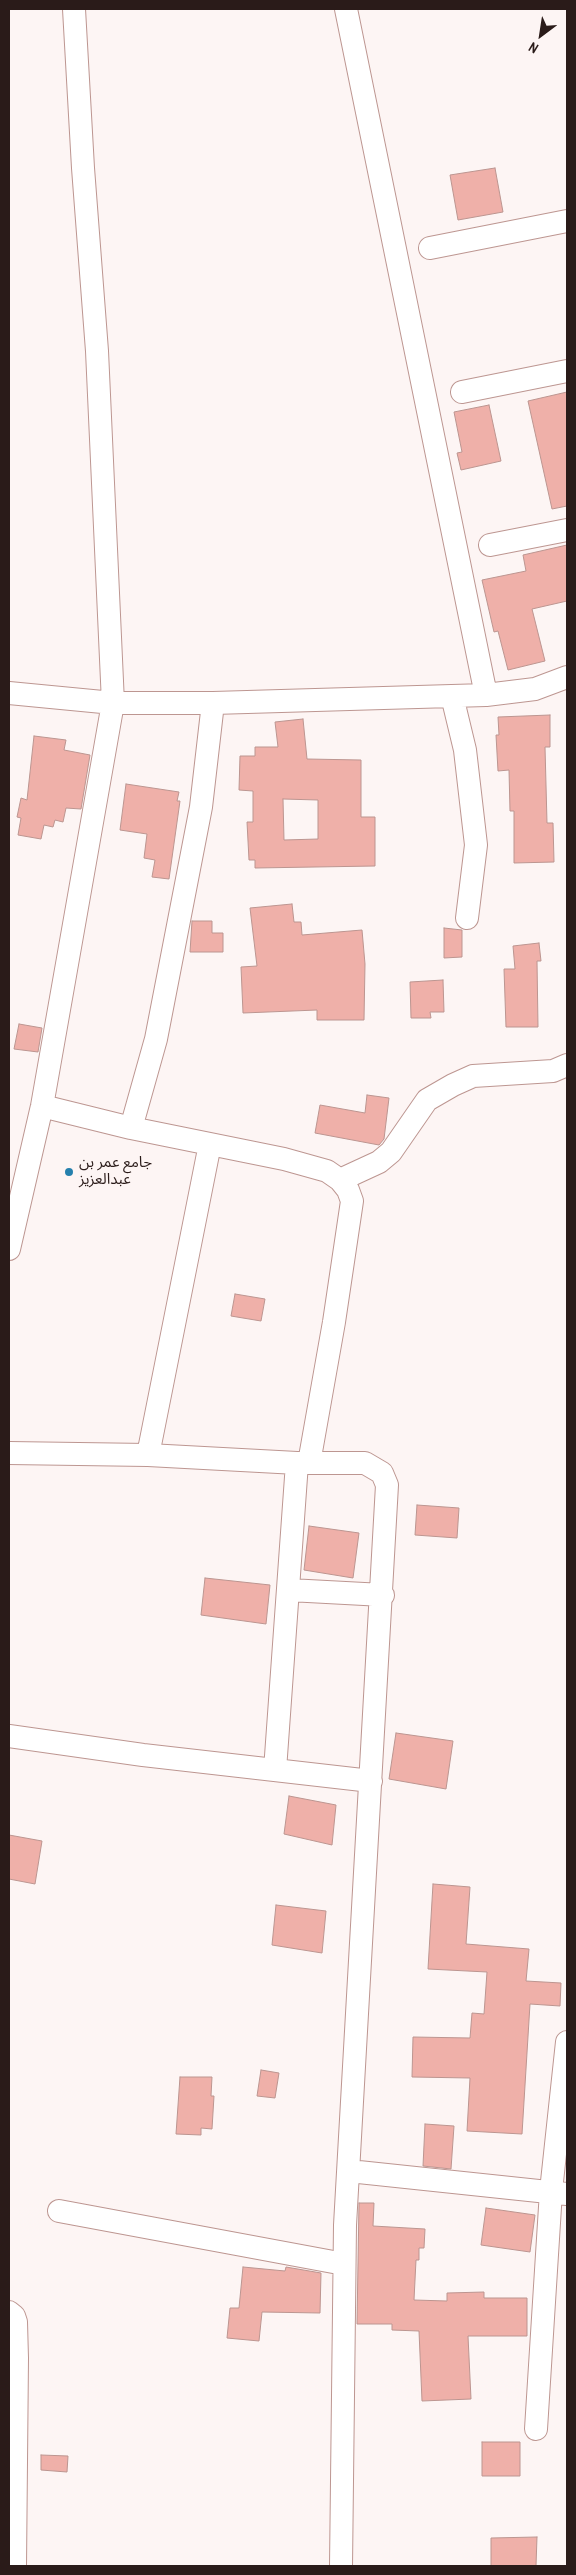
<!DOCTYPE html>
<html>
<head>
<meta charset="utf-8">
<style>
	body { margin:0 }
	#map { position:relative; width:576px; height:2575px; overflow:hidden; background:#fdf5f4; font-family:"Archivo Narrow",sans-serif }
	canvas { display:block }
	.frame { position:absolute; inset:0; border:10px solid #2a1b19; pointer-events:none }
	.north { position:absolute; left:516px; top:10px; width:50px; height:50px; -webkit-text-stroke:4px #fdf5f4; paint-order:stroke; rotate:211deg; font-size:14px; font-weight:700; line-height:20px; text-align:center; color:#2a1b19 }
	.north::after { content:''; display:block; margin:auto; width:18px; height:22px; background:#2a1b19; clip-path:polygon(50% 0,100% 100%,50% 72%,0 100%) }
</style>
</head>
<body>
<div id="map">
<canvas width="576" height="2575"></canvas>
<div class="frame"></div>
<div class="north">N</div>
</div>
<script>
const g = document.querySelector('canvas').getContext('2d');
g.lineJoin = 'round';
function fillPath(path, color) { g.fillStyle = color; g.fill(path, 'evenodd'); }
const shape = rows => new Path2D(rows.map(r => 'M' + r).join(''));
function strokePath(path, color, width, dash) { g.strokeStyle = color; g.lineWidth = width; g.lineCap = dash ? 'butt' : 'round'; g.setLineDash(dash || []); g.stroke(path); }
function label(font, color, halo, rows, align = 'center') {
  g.font = font + ' "Archivo Narrow","Noto Sans Arabic",sans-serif'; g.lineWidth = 4; g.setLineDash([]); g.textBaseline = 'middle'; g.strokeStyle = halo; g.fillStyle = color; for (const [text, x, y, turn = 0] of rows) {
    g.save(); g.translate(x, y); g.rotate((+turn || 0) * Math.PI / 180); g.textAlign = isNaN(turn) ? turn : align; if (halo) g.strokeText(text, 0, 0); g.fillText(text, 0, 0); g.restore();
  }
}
const building = shape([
	[495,168,503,212,458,220,450,175,495,168],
	[567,392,567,506,552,509,528,401,567,392],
	[489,405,501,461,461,470,457,453,462,452,454,412,489,405],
	[567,545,567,601,532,609,545,661,508,670,498,631,494,632,482,580,526,571,523,555,567,545],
	[550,715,550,747,545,747,547,823,553,823,554,862,514,863,514,811,510,811,509,770,498,771,496,735,499,735,498,717,550,715],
	[303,719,307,759,361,760,361,817,375,817,375,866,255,868,255,860,249,860,247,822,253,822,253,791,239,790,240,756,255,756,255,747,278,747,275,722,303,719],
	[283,799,318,800,318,839,284,840,283,799],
	[34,736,66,740,64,750,90,755,81,809,66,808,63,822,55,820,53,827,44,825,41,839,18,835,21,818,17,817,21,798,27,800,34,736],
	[126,784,179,792,177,801,180,801,169,879,152,877,155,860,144,858,147,834,120,830,126,784],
	[292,904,294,922,301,922,302,935,362,930,365,964,364,1020,317,1020,317,1010,243,1013,241,967,257,966,250,908,292,904],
	[192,921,212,921,212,933,223,933,223,952,190,952,192,921],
	[444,928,462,930,462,957,444,958,444,928],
	[539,943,541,961,537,961,538,1027,506,1027,504,969,515,969,513,946,539,943],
	[443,980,444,1012,430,1012,431,1018,411,1018,410,982,443,980],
	[19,1024,42,1028,38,1052,14,1049,19,1024],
	[367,1095,389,1098,384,1139,379,1145,315,1133,320,1105,365,1113,367,1095],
	[235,1294,265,1299,261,1321,231,1316,235,1294],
	[417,1505,459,1508,457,1538,415,1535,417,1505],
	[309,1526,359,1533,353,1578,304,1570,309,1526],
	[205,1578,270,1585,266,1624,201,1615,205,1578],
	[396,1733,453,1741,446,1789,389,1779,396,1733],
	[289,1796,336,1805,332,1845,284,1834,289,1796],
	[9,1835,42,1841,35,1884,9,1879,9,1835],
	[433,1884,470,1887,466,1944,529,1949,526,1981,561,1983,560,2006,530,2004,522,2134,467,2131,470,2078,412,2077,413,2037,470,2038,472,2013,484,2014,487,1972,428,1969,433,1884],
	[276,1905,326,1911,322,1953,272,1945,276,1905],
	[261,2070,279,2073,275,2098,257,2096,261,2070],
	[180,2077,212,2077,211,2096,214,2096,212,2129,201,2128,201,2135,176,2134,180,2077],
	[425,2124,454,2126,451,2169,423,2166,425,2124],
	[359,2203,374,2203,373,2226,425,2229,424,2248,419,2248,419,2260,416,2260,414,2300,447,2301,447,2293,484,2292,484,2298,527,2298,527,2336,468,2336,471,2399,422,2401,419,2331,392,2330,392,2324,357,2324,359,2203],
	[486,2208,535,2215,530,2252,481,2245,486,2208],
	[243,2267,285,2271,286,2267,321,2273,320,2313,262,2312,259,2341,227,2338,230,2308,239,2308,243,2267],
	[482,2442,520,2442,520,2476,482,2476,482,2442],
	[41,2455,68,2456,67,2472,41,2470,41,2455],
	[537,2537,536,2566,491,2566,491,2538,537,2537]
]);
const minor = shape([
	[346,9,486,695],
	[430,248,567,221],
	[462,392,567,371],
	[490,545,567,530],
	[9,693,113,703,213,703,486,695,535,689,567,677],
	[452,696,465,750,476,845,467,918],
	[42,1106,131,1128,284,1159,327,1171,340,1180,348,1190,352,1201,334,1322,309,1463],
	[131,1128,156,1039,201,807,213,703],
	[340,1180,379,1162,391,1152,427,1100,453,1085,473,1076,553,1071,567,1065],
	[9,1249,42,1106,113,703,97,351,83,168,74,9],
	[9,1453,148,1455,297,1463,365,1463,382,1473,387,1485,345,2225,341,2566],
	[148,1455,210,1144],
	[289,1590,383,1595],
	[9,1736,143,1755,371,1781],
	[275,1770,297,1463],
	[349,2171,567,2194],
	[59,2211,344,2264],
	[9,2312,14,2316,16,2322,17,2358,15,2566],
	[536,2429,551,2191,567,2042]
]);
const markers = [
	[69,1172,5,"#2580ad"]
];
const poiNames = [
	["جامع عمر بن",79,1163],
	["عبدالعزيز",79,1180]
];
fillPath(building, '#efb0a9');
strokePath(building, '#bc9590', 1);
strokePath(minor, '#bd9691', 24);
strokePath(minor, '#fff', 22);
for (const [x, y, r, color] of markers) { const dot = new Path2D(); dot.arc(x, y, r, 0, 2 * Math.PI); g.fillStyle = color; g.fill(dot); strokePath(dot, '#fdf5f4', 2); }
label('15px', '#2a1b19', '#fdf5f4', poiNames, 'left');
</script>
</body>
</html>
